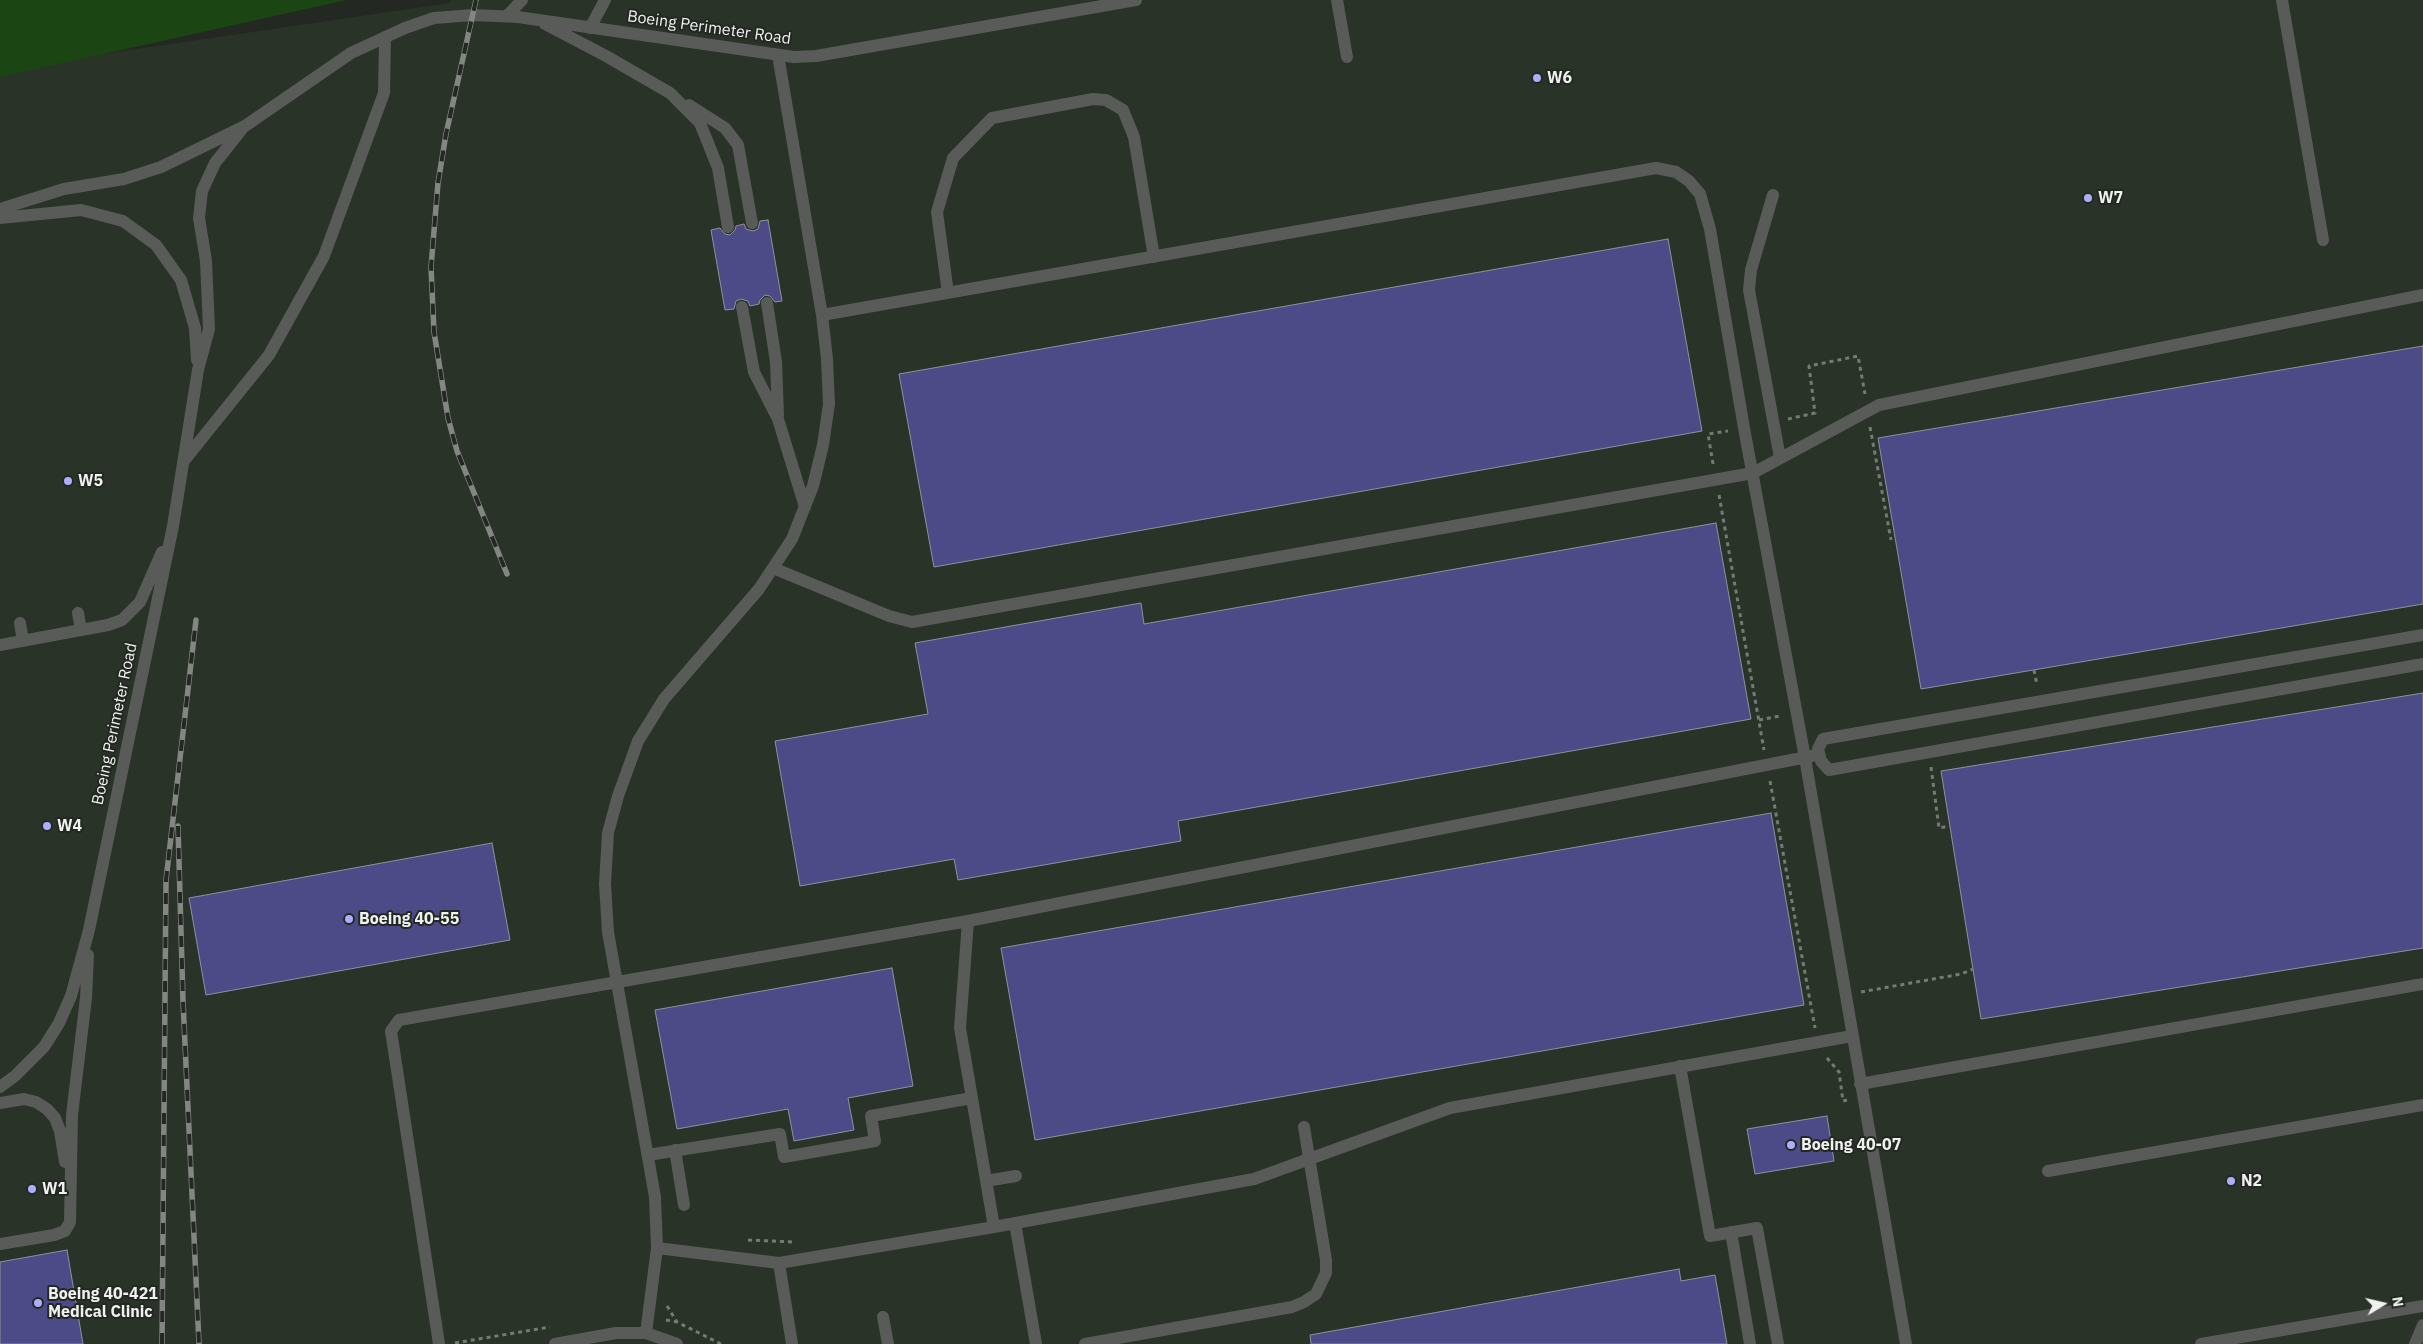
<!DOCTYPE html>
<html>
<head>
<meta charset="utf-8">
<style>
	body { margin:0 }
	#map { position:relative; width:2423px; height:1344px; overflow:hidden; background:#232822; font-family:"IBM Plex Sans",sans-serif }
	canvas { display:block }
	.north { position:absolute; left:2358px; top:1279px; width:50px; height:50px; -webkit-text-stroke:4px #232822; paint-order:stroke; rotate:81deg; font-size:14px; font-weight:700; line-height:20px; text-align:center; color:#eff2ee }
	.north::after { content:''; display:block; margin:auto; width:18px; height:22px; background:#eff2ee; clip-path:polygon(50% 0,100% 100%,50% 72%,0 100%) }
</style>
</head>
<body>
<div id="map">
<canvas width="2423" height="1344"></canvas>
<div class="north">N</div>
</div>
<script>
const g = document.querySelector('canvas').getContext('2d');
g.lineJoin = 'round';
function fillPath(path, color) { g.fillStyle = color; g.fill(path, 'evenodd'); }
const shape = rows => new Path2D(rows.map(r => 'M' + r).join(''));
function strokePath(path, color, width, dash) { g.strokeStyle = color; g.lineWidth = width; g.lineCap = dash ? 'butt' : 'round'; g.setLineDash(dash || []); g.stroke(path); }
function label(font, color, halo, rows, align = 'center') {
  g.font = font + ' "IBM Plex Sans",sans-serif'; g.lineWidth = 4; g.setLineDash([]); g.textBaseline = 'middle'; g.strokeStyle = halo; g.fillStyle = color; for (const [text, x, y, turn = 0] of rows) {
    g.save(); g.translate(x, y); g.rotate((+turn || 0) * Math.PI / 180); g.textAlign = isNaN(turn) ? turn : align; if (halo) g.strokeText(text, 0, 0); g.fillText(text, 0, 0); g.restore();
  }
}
const built = shape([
	[451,0,2423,0,2423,1344,0,1344,0,69,450,3]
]);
const green = shape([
	[0,0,347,0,0,77]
]);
const building = shape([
	[768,220,782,301,775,302,770,296,765,295,760,300,759,304,750,306,748,301,741,299,736,301,734,309,725,310,711,230,720,228,725,234,730,235,735,230,736,226,744,224,746,229,753,231,758,229,760,221,768,220],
	[1668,239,1702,431,934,567,899,374,1668,239],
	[2423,346,2423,604,1921,689,1878,438,2423,346],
	[1716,523,1751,719,1178,821,1181,841,958,880,954,859,800,886,775,741,928,714,915,643,1141,603,1144,624,1716,523],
	[2423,693,2423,948,1981,1019,1941,771,2423,693],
	[1771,813,1804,1005,1035,1140,1001,948,1771,813],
	[492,843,510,940,206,995,189,898,492,843],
	[892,968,913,1086,848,1098,854,1130,794,1141,788,1109,677,1129,655,1010,892,968],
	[1827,1116,1834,1161,1755,1174,1747,1129,1827,1116],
	[67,1250,83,1344,0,1344,0,1262,67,1250],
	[1679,1269,1681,1281,1715,1275,1727,1344,1311,1344,1310,1335,1679,1269]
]);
const path = shape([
	[1788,419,1815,413,1809,366,1858,356,1865,394],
	[1870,427,1891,540],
	[1713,464,1708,434,1728,431],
	[1719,495,1764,750],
	[2034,670,2037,685],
	[1759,720,1780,716],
	[1931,767,1939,828,1950,826],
	[1770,781,1815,1028],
	[1861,992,1961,974,1973,969],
	[1827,1058,1839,1072,1843,1101,1847,1100],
	[748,1240,794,1242],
	[667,1306,677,1322,721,1344],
	[666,1320,677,1322],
	[455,1343,550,1327]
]);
const service = shape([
	[1337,0,1347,57],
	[2282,0,2323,240],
	[507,16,522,0],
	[545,24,606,56,670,93,700,123,718,168,728,227],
	[590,28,605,0],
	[689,105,725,128,738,145,752,223],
	[1773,195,1751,270,1749,290,1780,458],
	[0,209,64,189,124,179,161,167,245,126,351,53,405,28,434,18,473,15,518,17,794,57,816,56,1136,0],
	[0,218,81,210,123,221,156,245,181,280,195,328,197,360],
	[948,293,937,212,953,158,992,118,1093,99,1106,100,1123,110,1134,137,1154,257],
	[767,303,776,362,778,415],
	[742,307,754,372,778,419,805,507],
	[822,315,1656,168,1676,172,1689,181,1700,194,1710,229,1744,428,1805,758,1906,1344],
	[183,462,269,355,324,256,384,93,385,37],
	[773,568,889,616,912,622,1753,473,1879,405,2423,295],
	[78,613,81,630],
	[20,623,23,641],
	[2423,635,1823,739,1818,749,1821,761,1829,770,2423,664],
	[0,645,108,625,122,620,140,602,162,552],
	[968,921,1812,756],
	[1680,1066,1710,1236,1757,1228,1778,1344],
	[1860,1084,2423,984],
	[0,1087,15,1076,44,1047,59,1023,71,996,89,930,173,526,198,370,209,329,206,261,199,218,202,191,215,163,242,129],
	[0,1103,24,1099,36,1102,47,1109,55,1118,60,1131,65,1162],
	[675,1150,684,1205],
	[648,1155,780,1134,784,1157,875,1141,871,1116,972,1098],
	[2048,1171,2423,1105],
	[986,1181,1016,1176],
	[1015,1223,1036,1344],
	[1731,1232,1750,1344],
	[0,1244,54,1235,65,1231,70,1222,72,1115,86,998,88,955],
	[657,1248,779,1263,994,1227,1254,1179,1450,1108,1852,1036],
	[779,1263,792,1344],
	[883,1317,888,1344],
	[646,1333,657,1248,655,1197,608,932,605,884,608,833,618,796,638,741,664,699,759,589,792,539,813,486,823,445,829,404,827,359,822,315,778,55],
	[439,1344,391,1031,399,1020,968,921,960,1028,994,1227],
	[555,1344,616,1333,646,1333,677,1344],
	[1085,1344,1292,1307,1304,1302,1316,1294,1326,1273,1326,1260,1304,1127],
	[2201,1344,2423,1306],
	[2415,1344,2423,1325]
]);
const rail = shape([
	[476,0,446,134,438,183,431,267,434,332,448,418,457,451,507,574],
	[178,826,183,1001,199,1344],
	[162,1344,166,880,196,620]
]);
const markers = [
	[1537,78,5,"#afaefa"],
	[2088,198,5,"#afaefa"],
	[68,481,5,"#afaefa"],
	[47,826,5,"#afaefa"],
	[349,919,5,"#afaefa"],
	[1791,1145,5,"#afaefa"],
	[2231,1181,5,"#afaefa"],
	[32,1189,5,"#afaefa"],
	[38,1303,5,"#afaefa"]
];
const streetNames = [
	["Boeing Perimeter Road",709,28,8],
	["Boeing Perimeter Road",115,724,-78]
];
const poiNames = [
	["W6",1547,78],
	["W7",2098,198],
	["W5",78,481],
	["W4",57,826],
	["Boeing 40-55",359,919],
	["Boeing 40-07",1801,1145],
	["N2",2241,1181],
	["W1",42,1189],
	["Boeing 40-421",48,1294],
	["Medical Clinic",48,1312]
];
fillPath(built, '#2a3328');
fillPath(green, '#1b4512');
fillPath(building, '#4d4a88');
strokePath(building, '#91919a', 1);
strokePath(path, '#767a75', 3, [4, 4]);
strokePath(service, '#585b58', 12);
strokePath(rail, '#838782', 5.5);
strokePath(rail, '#232822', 4, [11]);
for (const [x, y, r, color] of markers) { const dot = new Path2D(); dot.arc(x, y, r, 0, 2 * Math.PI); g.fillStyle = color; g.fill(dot); strokePath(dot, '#232822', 2); }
label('16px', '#eff2ee', '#232822', streetNames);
label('bold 16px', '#eff2ee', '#232822', poiNames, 'left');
</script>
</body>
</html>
